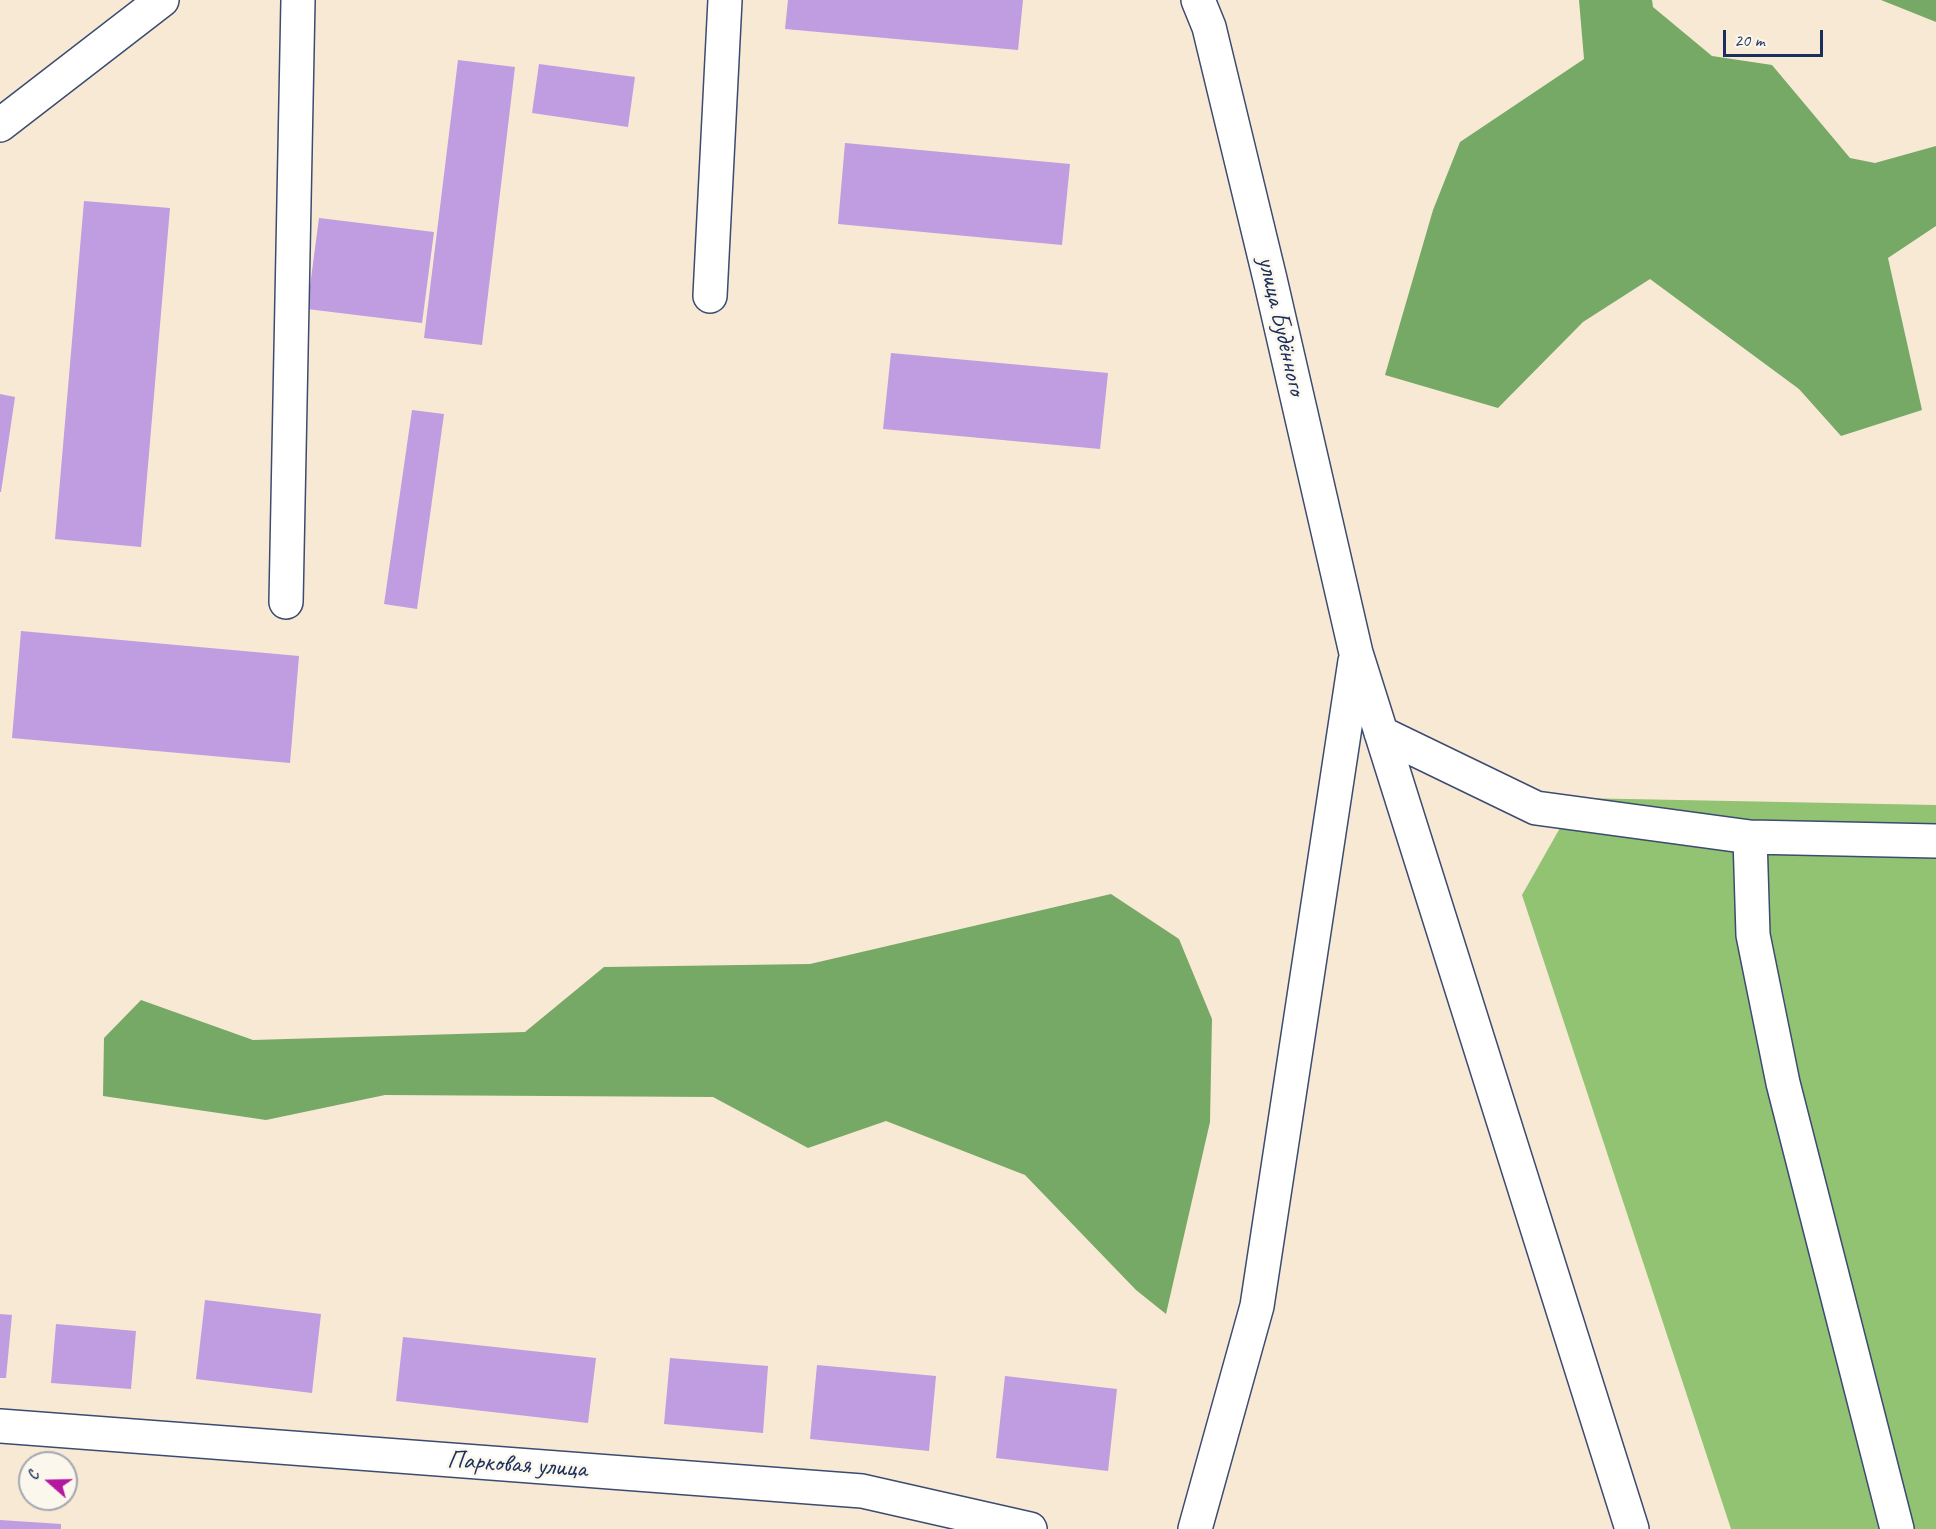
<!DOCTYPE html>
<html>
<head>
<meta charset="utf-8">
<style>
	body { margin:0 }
	#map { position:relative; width:1936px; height:1529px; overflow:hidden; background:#f8e9d5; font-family:Caveat,sans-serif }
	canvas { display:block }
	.north { position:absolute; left:18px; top:1451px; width:60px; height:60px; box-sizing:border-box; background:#fbf7ec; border:2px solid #a1a7b3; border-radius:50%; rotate:290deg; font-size:16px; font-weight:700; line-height:24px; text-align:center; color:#1b2f5e }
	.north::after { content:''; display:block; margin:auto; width:21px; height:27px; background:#b5179e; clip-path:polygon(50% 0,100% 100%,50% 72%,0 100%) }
	.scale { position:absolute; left:1723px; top:30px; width:100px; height:27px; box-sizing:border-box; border:3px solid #1b2f5e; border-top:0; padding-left:8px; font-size:18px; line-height:21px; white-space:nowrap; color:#1b2f5e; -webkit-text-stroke:4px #fbf7ec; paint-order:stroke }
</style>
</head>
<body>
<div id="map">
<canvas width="1936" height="1529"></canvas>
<div class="north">С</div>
<div class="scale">20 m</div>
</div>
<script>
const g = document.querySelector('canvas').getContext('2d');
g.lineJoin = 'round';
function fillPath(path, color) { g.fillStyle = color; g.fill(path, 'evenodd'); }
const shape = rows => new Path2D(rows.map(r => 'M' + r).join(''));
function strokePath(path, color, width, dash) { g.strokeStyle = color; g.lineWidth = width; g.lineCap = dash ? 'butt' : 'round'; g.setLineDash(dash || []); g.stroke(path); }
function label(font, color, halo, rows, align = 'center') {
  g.font = font + ' Caveat,sans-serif'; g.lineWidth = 5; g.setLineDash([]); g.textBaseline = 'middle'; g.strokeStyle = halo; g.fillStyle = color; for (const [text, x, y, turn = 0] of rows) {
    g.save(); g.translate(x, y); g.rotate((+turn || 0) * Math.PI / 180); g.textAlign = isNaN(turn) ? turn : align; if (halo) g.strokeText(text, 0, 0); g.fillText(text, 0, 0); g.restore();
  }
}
const green = shape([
	[1577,798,1936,805,1936,1529,1731,1529,1522,895]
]);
const forest = shape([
	[1579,0,1652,0,1653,7,1712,56,1772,65,1850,158,1875,163,1936,146,1936,226,1888,258,1922,410,1841,436,1799,389,1650,279,1583,322,1498,408,1385,375,1433,210,1460,142,1584,59],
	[1881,0,1936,0,1936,22],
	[1111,894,1179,939,1212,1019,1210,1122,1166,1314,1136,1290,1025,1175,886,1121,808,1148,713,1097,385,1095,266,1120,103,1096,104,1038,141,1000,253,1040,525,1032,604,967,810,964]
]);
const building = shape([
	[788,0,1023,0,1018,50,785,29],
	[458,60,515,67,482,345,424,338],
	[539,64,635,77,628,127,532,113],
	[845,143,1070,164,1062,245,838,224],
	[84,201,170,208,141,547,55,539],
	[319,218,434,232,422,323,307,309],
	[891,353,1108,373,1100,449,883,429],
	[0,394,15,397,1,492,0,492],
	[412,410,444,414,417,609,384,604],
	[21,631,299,656,290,763,12,738],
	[205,1300,321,1314,312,1393,196,1379],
	[0,1314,12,1315,6,1378,0,1378],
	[56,1324,136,1331,131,1389,51,1383],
	[403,1337,596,1358,588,1423,396,1401],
	[670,1358,768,1366,763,1433,664,1424],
	[817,1365,936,1376,929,1451,810,1439],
	[1005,1376,1117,1389,1108,1471,996,1458],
	[0,1520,61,1524,61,1529,0,1529]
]);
const minor = shape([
	[1198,0,1209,27,1270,279,1356,653,1632,1529],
	[0,125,162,0],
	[710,296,725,0],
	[286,602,298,0],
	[1381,733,1536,808,1750,837,1936,841],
	[1750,837,1753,935,1783,1083,1897,1529],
	[0,1426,862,1491,1030,1529],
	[1195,1529,1257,1306,1355,661]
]);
const streetNames = [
	["улица Будённого",1281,326,77],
	["Парковая улица",517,1465,4]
];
fillPath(green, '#92c373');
fillPath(forest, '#75a965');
fillPath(building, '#c09ce1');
strokePath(minor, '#3c4b70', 36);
strokePath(minor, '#fff', 33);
label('26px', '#1b2f5e', '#fbf7ec', streetNames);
</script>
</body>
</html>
